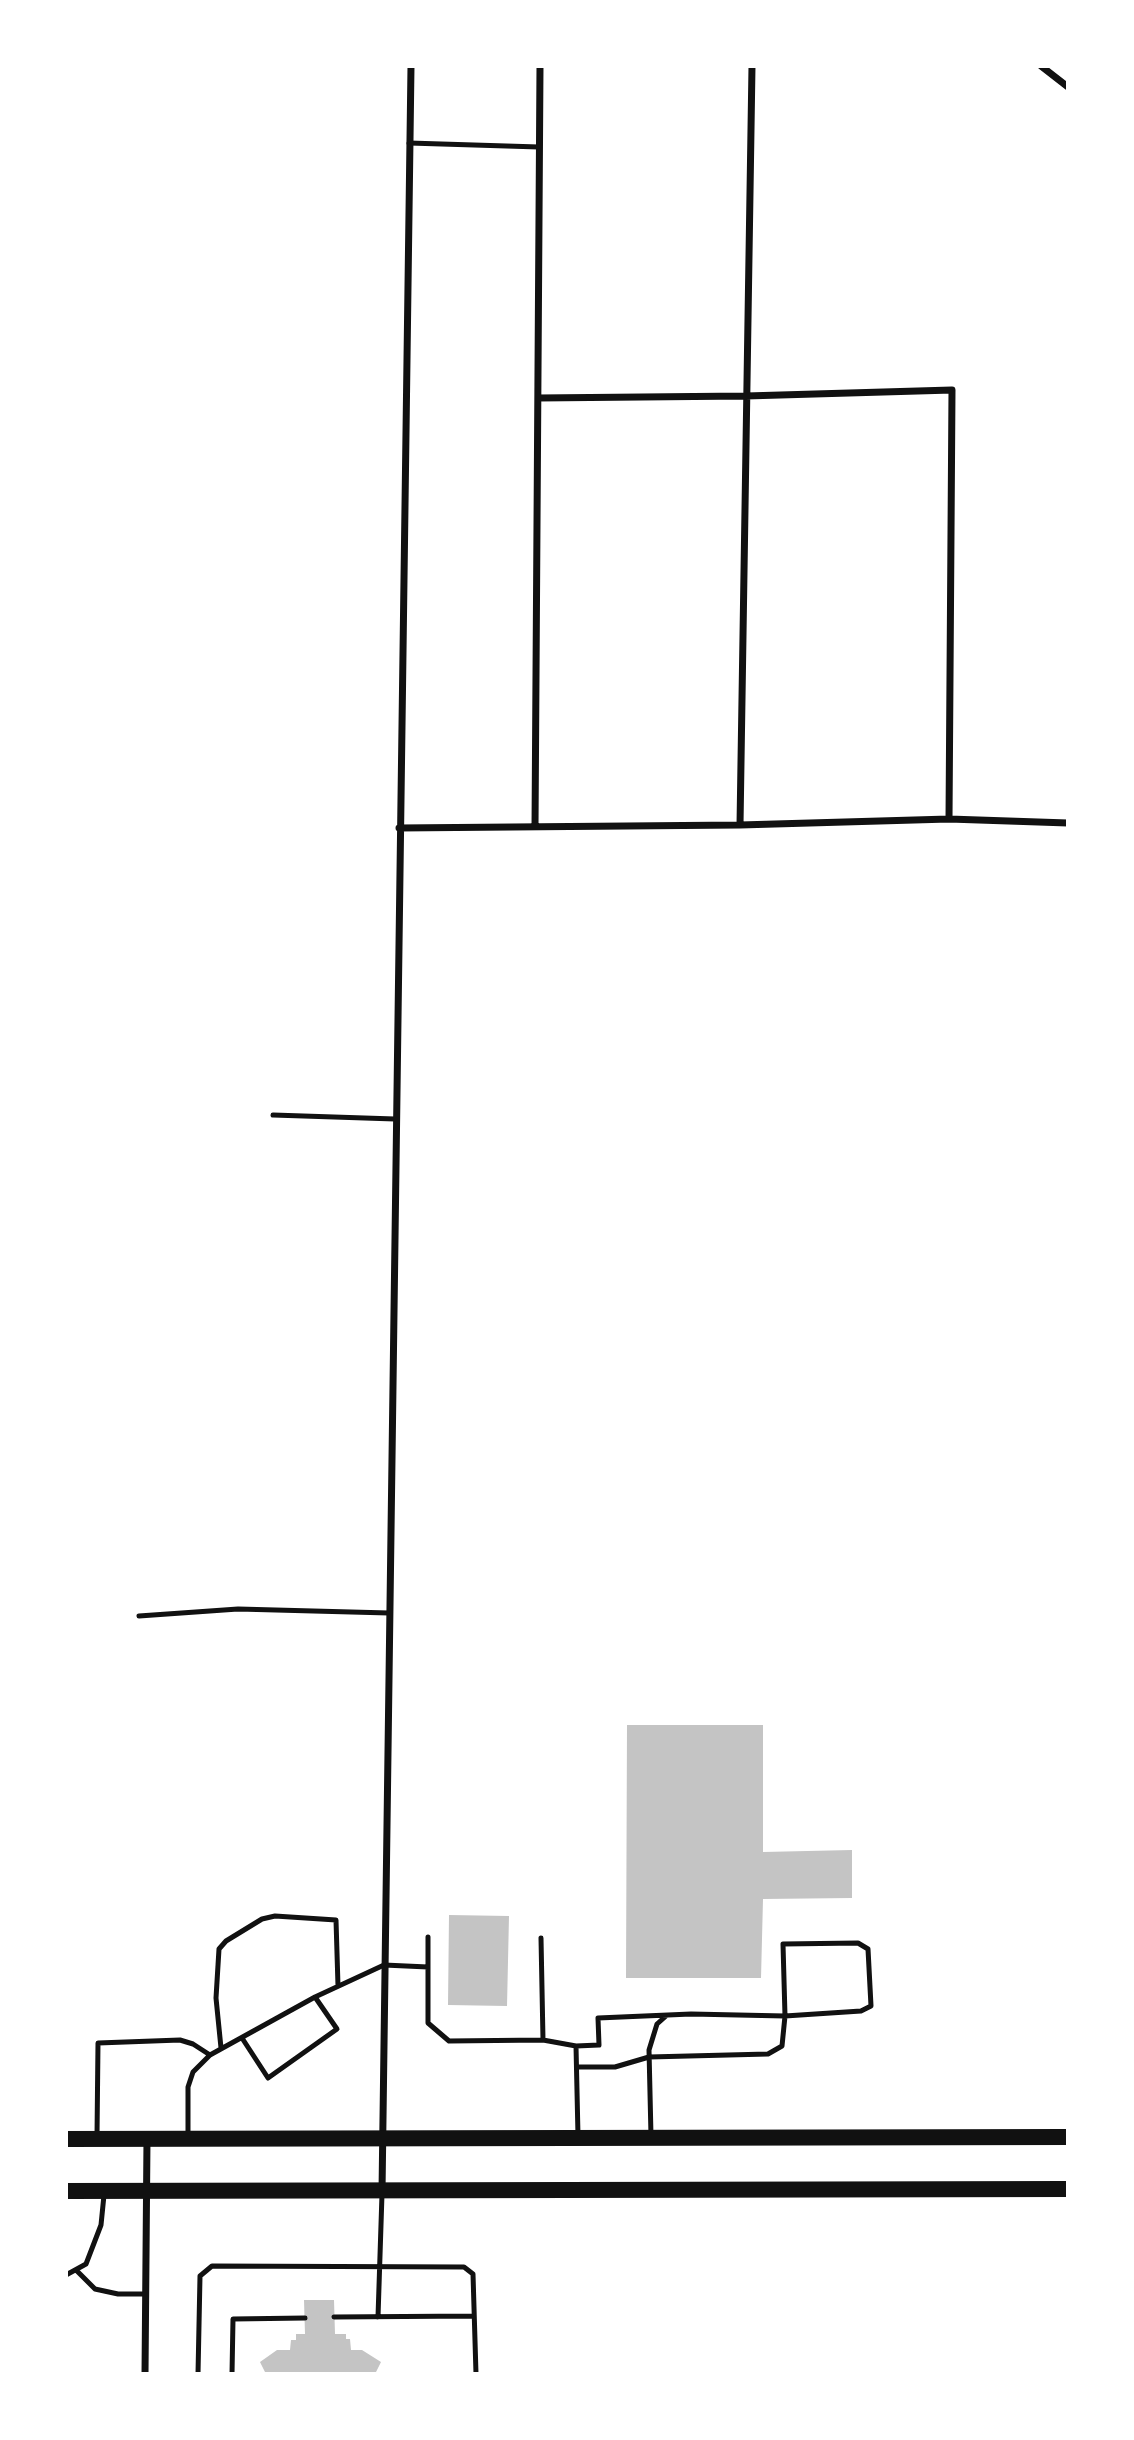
<!DOCTYPE html>
<html>
<head>
<meta charset="utf-8">
<style>
	body { margin:0 }
	#map { position:relative; width:1134px; height:2440px; overflow:hidden; background:#fff; font-family:"Public Sans",sans-serif }
	canvas { display:block }
	.frame { position:absolute; inset:0; border:68px solid #fff; pointer-events:none }
</style>
</head>
<body>
<div id="map">
<canvas width="1134" height="2440"></canvas>
<div class="frame"></div>
</div>
<script>
const g = document.querySelector('canvas').getContext('2d');
g.lineJoin = 'round';
function fillPath(path, color) { g.fillStyle = color; g.fill(path, 'evenodd'); }
const shape = rows => new Path2D(rows.map(r => 'M' + r).join(''));
function strokePath(path, color, width, dash) { g.strokeStyle = color; g.lineWidth = width; g.lineCap = dash ? 'butt' : 'round'; g.setLineDash(dash || []); g.stroke(path); }
const building = shape([
	[627,1725,763,1725,763,1852,852,1850,852,1898,763,1899,761,1978,626,1978],
	[449,1915,509,1916,507,2006,448,2005],
	[304,2300,334,2300,335,2334,346,2334,346,2339,350,2339,351,2350,362,2350,381,2362,375,2374,266,2374,260,2362,277,2350,290,2350,291,2340,296,2340,296,2334,305,2334]
]);
const service = shape([
	[409,143,539,147],
	[273,1115,395,1119],
	[139,1616,238,1609,389,1613],
	[428,1937,428,2023,449,2041,543,2040,576,2046],
	[541,1938,543,2040],
	[242,2038,268,2078,337,2029,315,1997],
	[221,2048,216,1998,219,1949,226,1941,262,1919,275,1916,336,1920,338,1986],
	[577,2067,615,2067,649,2057,768,2054,782,2046,785,2016,783,1944,858,1943,868,1949,871,2006,861,2011,785,2016,691,2014,598,2018,599,2045,576,2046,578,2136],
	[97,2136,98,2043,180,2040,193,2044,210,2055],
	[651,2136,649,2050,657,2024,666,2016],
	[188,2138,188,2087,193,2072,210,2055,315,1997,384,1965,428,1967],
	[77,2271,95,2289,118,2294,145,2294],
	[66,2275,86,2264,101,2225,104,2195],
	[334,2317,474,2316],
	[378,2317,382,2194],
	[198,2374,200,2276,212,2266,464,2267,473,2274,476,2374],
	[232,2374,233,2319,305,2318]
]);
const minor = shape([
	[1041,66,1068,87],
	[538,398,746,396,952,390,949,819],
	[740,825,752,66],
	[535,827,540,66],
	[399,828,740,825,949,819,1068,823],
	[382,2190,411,66],
	[145,2374,147,2139]
]);
const primary = shape([
	[66,2139,1068,2137],
	[66,2191,1068,2189]
]);
fillPath(building, '#c4c4c4');
strokePath(service, '#111', 5);
strokePath(minor, '#111', 7);
strokePath(primary, '#111', 16);
</script>
</body>
</html>
